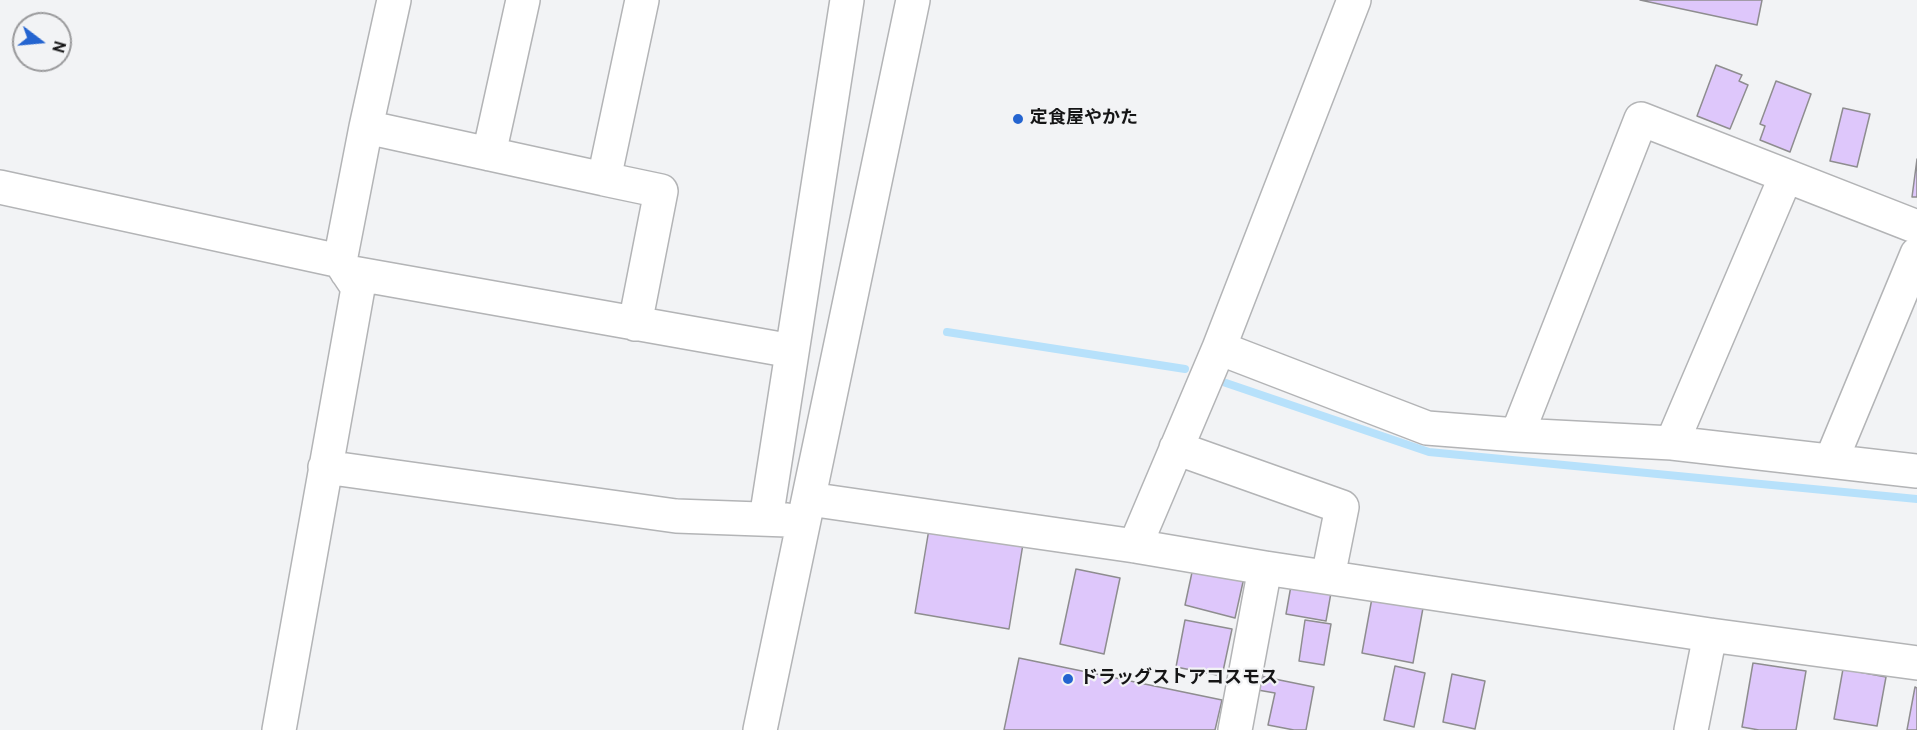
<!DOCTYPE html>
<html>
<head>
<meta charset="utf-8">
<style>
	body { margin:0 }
	#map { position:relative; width:1917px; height:730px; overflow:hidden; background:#f2f3f5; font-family:Overpass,sans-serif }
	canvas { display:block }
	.north { position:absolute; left:12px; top:12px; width:60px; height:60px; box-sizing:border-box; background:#f2f3f5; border:2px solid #9a9a9c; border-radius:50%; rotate:106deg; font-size:16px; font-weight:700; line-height:24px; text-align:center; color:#151516 }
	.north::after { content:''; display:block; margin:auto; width:21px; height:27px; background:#2464d0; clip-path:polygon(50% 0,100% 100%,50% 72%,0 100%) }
</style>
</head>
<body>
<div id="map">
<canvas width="1917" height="730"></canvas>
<div class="north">N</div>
</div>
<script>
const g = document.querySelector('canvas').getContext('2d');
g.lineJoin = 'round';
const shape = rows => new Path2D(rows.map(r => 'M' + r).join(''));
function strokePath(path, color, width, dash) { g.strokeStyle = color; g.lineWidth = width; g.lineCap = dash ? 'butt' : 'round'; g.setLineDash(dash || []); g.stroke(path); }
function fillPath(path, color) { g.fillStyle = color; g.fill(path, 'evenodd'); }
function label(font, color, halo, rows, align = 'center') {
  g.font = font + ' Overpass,"Noto Sans JP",sans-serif'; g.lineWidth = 4.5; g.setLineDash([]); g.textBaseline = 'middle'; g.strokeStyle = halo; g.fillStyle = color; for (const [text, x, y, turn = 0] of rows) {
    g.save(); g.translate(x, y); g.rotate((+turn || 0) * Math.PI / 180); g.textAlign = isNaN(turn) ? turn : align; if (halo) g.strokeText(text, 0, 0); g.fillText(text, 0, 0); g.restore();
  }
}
const stream = shape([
	[947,332,1185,369],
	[1226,383,1429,452,1917,499]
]);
const building = shape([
	[1640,0,1762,0,1757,25,1640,0],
	[1716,65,1742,75,1739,81,1748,85,1730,129,1697,116,1716,65],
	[1776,81,1811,94,1790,152,1760,140,1765,126,1760,124,1776,81],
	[1843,108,1870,114,1857,167,1830,161,1843,108],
	[1917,159,1917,197,1912,197,1917,159],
	[929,529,1023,544,1009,629,915,613,929,529],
	[1194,563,1245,573,1235,618,1185,605,1194,563],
	[1076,569,1120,578,1104,654,1060,644,1076,569],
	[1292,580,1332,587,1326,621,1286,614,1292,580],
	[1372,598,1423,608,1413,663,1362,653,1372,598],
	[1185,620,1232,629,1222,676,1176,667,1185,620],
	[1305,620,1331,624,1324,665,1299,661,1305,620],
	[1019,658,1222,700,1215,730,1004,730,1019,658],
	[1753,663,1806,671,1796,730,1759,730,1742,727,1753,663],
	[1395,666,1425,673,1414,727,1384,720,1395,666],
	[1843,669,1886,677,1877,726,1834,719,1843,669],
	[1452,674,1485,681,1475,729,1443,722,1452,674],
	[1255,675,1314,687,1306,730,1294,730,1268,725,1275,693,1252,689,1255,675],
	[1915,687,1917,688,1917,730,1907,730,1915,687]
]);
const minor = shape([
	[394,0,366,127,604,179,642,0],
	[489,154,523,0],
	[604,179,661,191,635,324],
	[0,187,340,261,358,288,279,730],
	[340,261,366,127],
	[347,272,792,351],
	[1219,348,1427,428,1517,435,1672,443,1917,471],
	[1517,435,1641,119,1917,227],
	[1672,443,1786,176],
	[1176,448,1342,507,1328,577],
	[1831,461,1917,254],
	[325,467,676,516,787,520],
	[809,499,1135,546,1265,568,1710,635,1917,663],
	[766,519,847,0],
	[1135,546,1219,348,1354,0],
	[760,730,913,0],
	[1235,730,1265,568],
	[1691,730,1710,635]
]);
const markers = [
	[1018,119,6,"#2464d0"],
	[1068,679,6,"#2464d0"]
];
const poiNames = [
	["定食屋やかた",1030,119],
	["ドラッグストアコスモス",1080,679]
];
strokePath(stream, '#b7e1fb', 8);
fillPath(building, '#dec7fb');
strokePath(building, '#8e8d8f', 1.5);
strokePath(minor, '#b3b4b6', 36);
strokePath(minor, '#fff', 33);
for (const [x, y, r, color] of markers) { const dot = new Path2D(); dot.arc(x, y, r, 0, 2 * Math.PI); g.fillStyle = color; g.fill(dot); strokePath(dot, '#f2f3f5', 2); }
label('bold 18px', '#151516', '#f2f3f5', poiNames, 'left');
</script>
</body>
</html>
